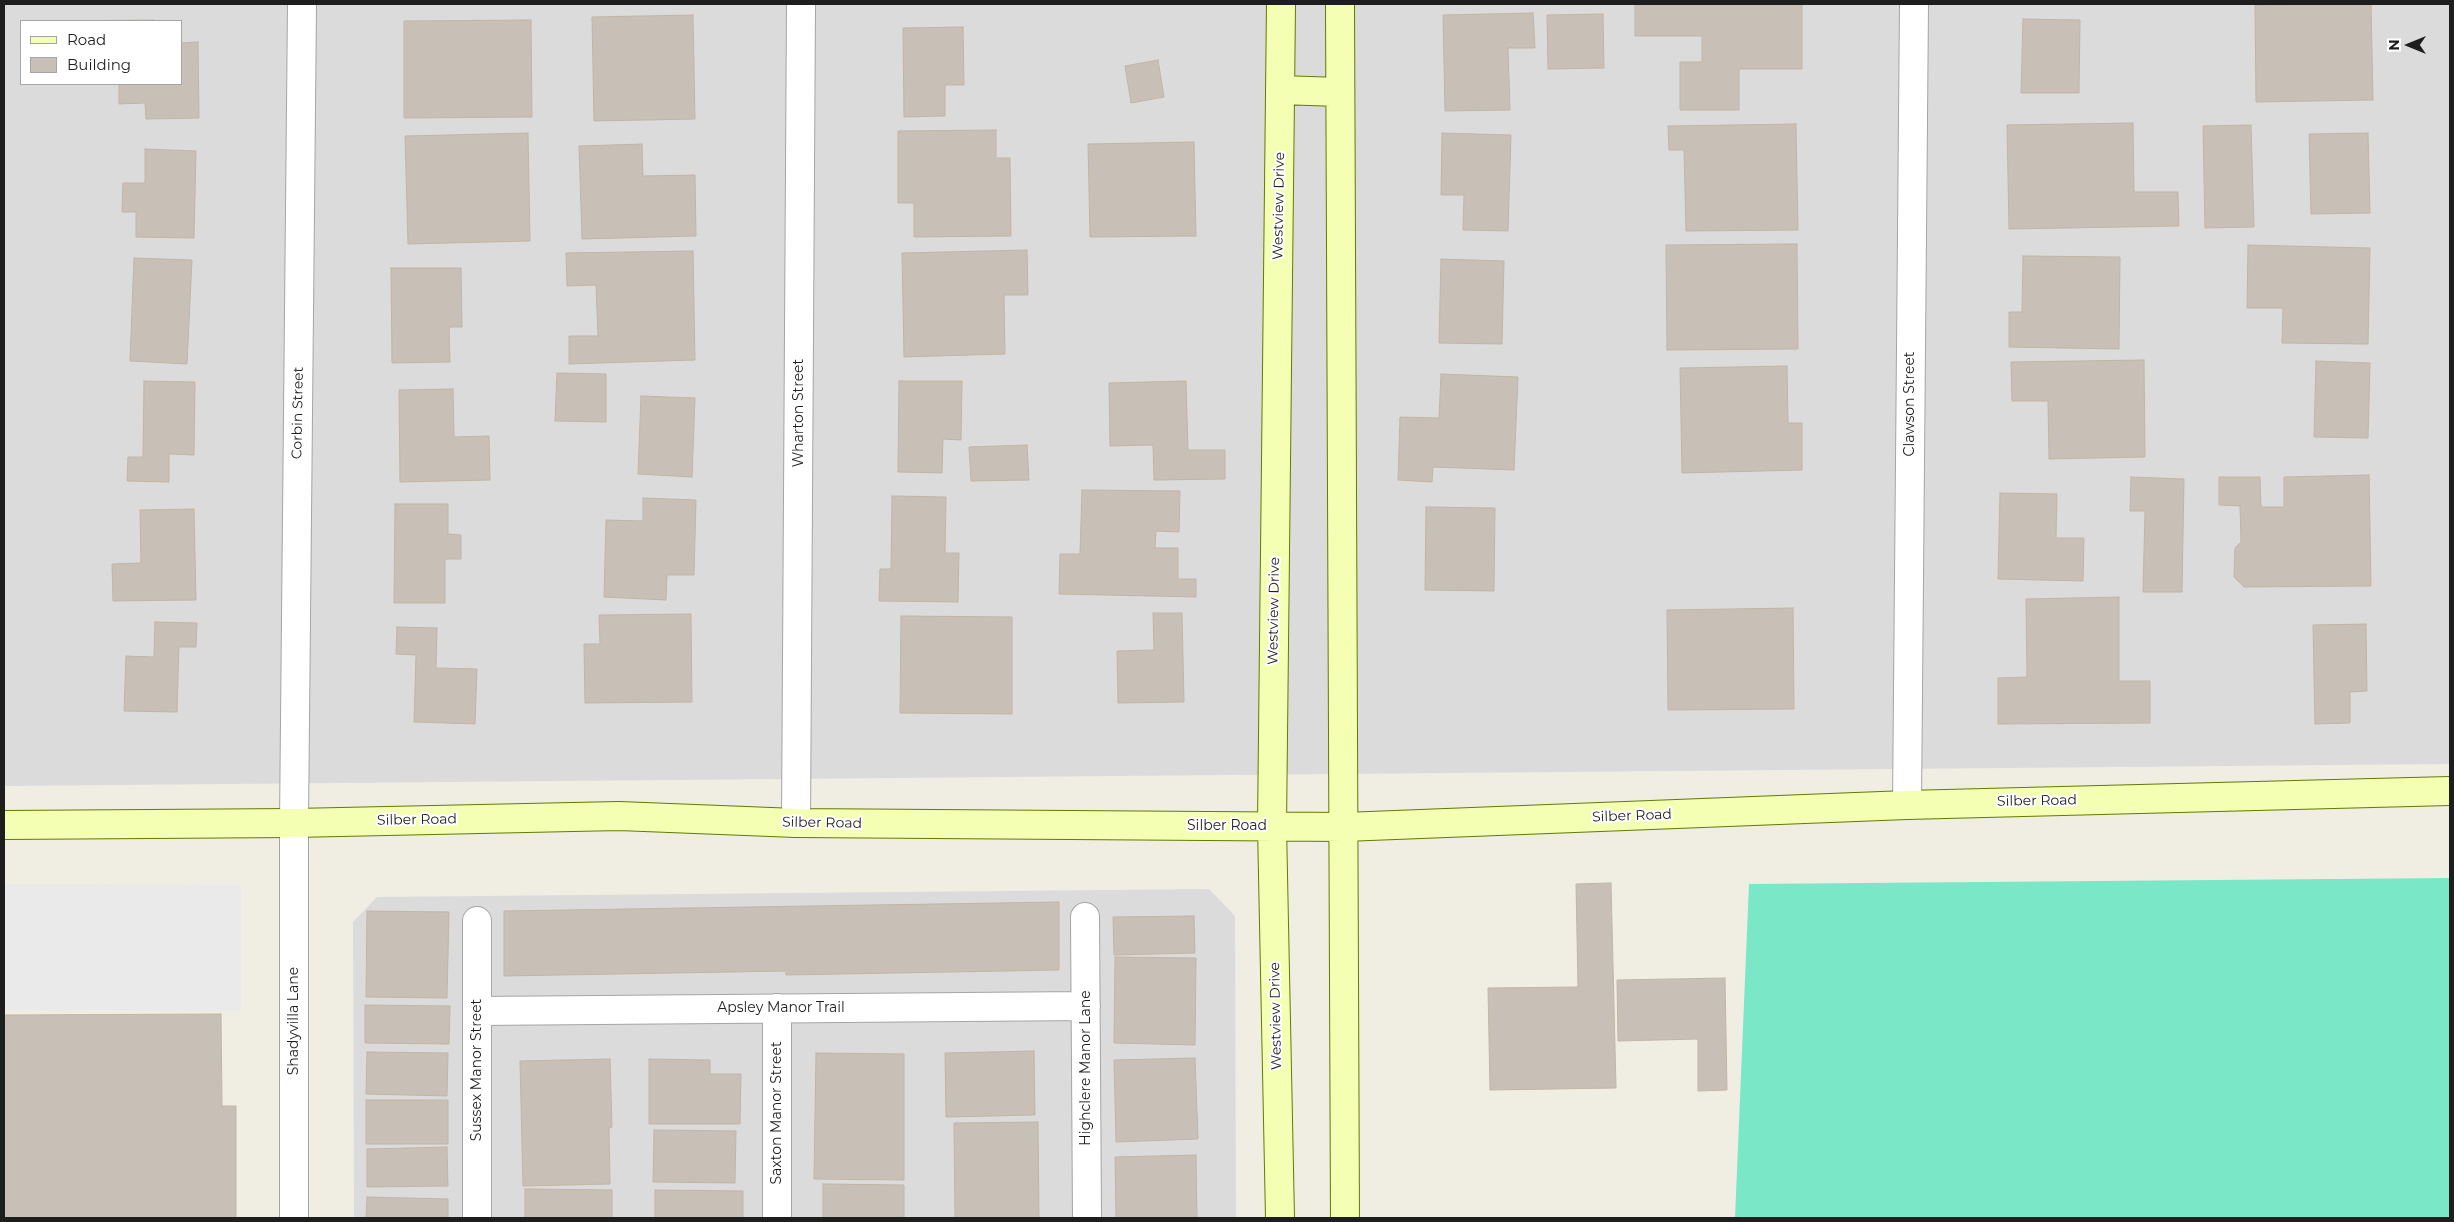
<!DOCTYPE html>
<html>
<head>
<meta charset="utf-8">
<style>
	body { margin:0 }
	#map { position:relative; width:2454px; height:1222px; overflow:hidden; background:#f0ede3; font-family:Montserrat,sans-serif }
	canvas { display:block }
	.frame { position:absolute; inset:0; border:5px solid #1e1e1e; pointer-events:none }
	.legend { position:absolute; left:20px; top:20px; width:162px; height:65px; box-sizing:border-box; background:#fff; border:1px solid #a5a5a5; margin:0; padding:6px 9px; list-style:none; font-size:15px; color:#1e1e1e }
	.legend li { display:flex; align-items:center; gap:10px; height:25px }
	.legend b { width:25px; border:1px solid #a5a5a5 }
	.north { position:absolute; left:2384px; top:20px; width:50px; height:50px; -webkit-text-stroke:4px #fff; paint-order:stroke; rotate:270deg; font-size:14px; font-weight:700; line-height:20px; text-align:center; color:#1e1e1e }
	.north::after { content:''; display:block; margin:auto; width:18px; height:22px; background:#1e1e1e; clip-path:polygon(50% 0,100% 100%,50% 72%,0 100%) }
</style>
</head>
<body>
<div id="map">
<canvas width="2454" height="1222"></canvas>
<div class="frame"></div>
<ul class="legend">
<li><b style="height:6px;background:#f4ffb3"></b>Road</li>
<li><b style="height:14px;background:#c8c0b6"></b>Building</li>
</ul>
<div class="north">N</div>
</div>
<script>
const g = document.querySelector('canvas').getContext('2d');
g.lineJoin = 'round';
function fillPath(path, color) { g.fillStyle = color; g.fill(path, 'evenodd'); }
const shape = rows => new Path2D(rows.map(r => 'M' + r).join(''));
function strokePath(path, color, width, dash) { g.strokeStyle = color; g.lineWidth = width; g.lineCap = dash ? 'butt' : 'round'; g.setLineDash(dash || []); g.stroke(path); }
function label(font, color, halo, rows, align = 'center') {
  g.font = font + ' Montserrat,sans-serif'; g.lineWidth = 4; g.setLineDash([]); g.textBaseline = 'middle'; g.strokeStyle = halo; g.fillStyle = color; for (const [text, x, y, turn = 0] of rows) {
    g.save(); g.translate(x, y); g.rotate((+turn || 0) * Math.PI / 180); g.textAlign = isNaN(turn) ? turn : align; if (halo) g.strokeText(text, 0, 0); g.fillText(text, 0, 0); g.restore();
  }
}
const residential = shape([
	[4,4,2450,4,2450,764,4,786],
	[21,21,181,21,181,84,21,84],
	[1209,889,1235,916,1236,1218,354,1218,353,922,377,897]
]);
const pitch = shape([
	[2450,878,2450,1218,1735,1218,1749,884]
]);
const parking = shape([
	[4,884,241,885,241,1011,4,1010]
]);
const building = shape([
	[1635,4,1802,4,1802,69,1739,69,1739,110,1680,110,1680,62,1702,62,1702,36,1635,36,1635,4],
	[2371,4,2373,100,2256,102,2255,5,2371,4],
	[1533,13,1535,48,1508,48,1510,110,1445,111,1443,15,1533,13],
	[1603,14,1604,68,1548,69,1547,15,1603,14],
	[693,15,695,119,594,121,592,17,693,15],
	[2023,19,2080,20,2079,93,2021,93,2023,19],
	[153,20,153,21,50,21,153,20],
	[531,20,532,117,404,118,404,21,531,20],
	[963,27,964,85,945,85,945,116,904,117,903,28,963,27],
	[198,42,199,118,146,119,145,103,119,104,119,84,181,84,181,43,198,42],
	[1158,60,1164,97,1131,103,1125,66,1158,60],
	[2133,123,2134,192,2178,192,2179,226,2009,229,2007,125,2133,123],
	[1796,124,1798,230,1686,231,1684,150,1669,150,1668,126,1796,124],
	[2251,125,2254,227,2205,228,2203,126,2251,125],
	[996,130,996,158,1010,158,1011,236,914,237,914,203,898,203,898,131,996,130],
	[528,133,530,241,408,244,405,136,528,133],
	[1442,133,1511,135,1508,231,1463,230,1464,195,1441,195,1442,133],
	[2368,133,2370,213,2311,214,2309,134,2368,133],
	[1194,142,1196,236,1090,237,1088,144,1194,142],
	[642,144,643,176,695,175,696,236,582,239,579,146,642,144],
	[145,149,196,151,194,238,136,237,136,212,122,212,123,183,145,183,145,149],
	[1797,244,1798,349,1667,350,1666,245,1797,244],
	[2248,245,2370,248,2368,344,2282,343,2283,308,2247,308,2248,245],
	[1027,250,1028,295,1004,295,1005,354,904,357,902,253,1027,250],
	[693,251,695,360,569,364,569,336,598,336,596,285,567,286,566,253,693,251],
	[2023,256,2120,257,2119,349,2009,347,2009,312,2022,312,2023,256],
	[134,258,192,260,187,364,130,361,134,258],
	[1441,259,1504,261,1502,344,1439,343,1441,259],
	[391,268,461,268,462,327,449,327,450,362,392,363,391,268],
	[2144,360,2145,457,2049,459,2048,401,2012,401,2011,362,2144,360],
	[2316,361,2370,363,2368,438,2314,437,2316,361],
	[1787,366,1788,423,1802,423,1802,470,1682,473,1680,368,1787,366],
	[557,373,606,374,606,422,555,421,557,373],
	[1441,374,1518,377,1514,470,1433,467,1432,482,1398,480,1400,417,1439,418,1441,374],
	[144,381,195,382,194,455,169,454,169,482,127,481,128,457,143,457,144,381],
	[899,381,962,381,961,440,943,439,942,473,898,472,899,381],
	[1186,381,1188,450,1225,450,1225,479,1154,480,1153,445,1110,446,1109,383,1186,381],
	[453,389,454,437,489,436,490,480,400,482,399,390,453,389],
	[641,396,695,398,692,477,638,474,641,396],
	[1027,445,1029,480,971,481,969,447,1027,445],
	[2369,475,2371,586,2244,587,2234,577,2235,548,2241,542,2240,506,2219,505,2219,477,2260,477,2261,507,2284,507,2284,477,2369,475],
	[2131,477,2184,479,2182,592,2143,592,2145,511,2130,511,2131,477],
	[1082,490,1180,491,1179,532,1156,531,1155,548,1178,548,1178,579,1196,579,1196,597,1059,594,1060,554,1080,554,1082,490],
	[2000,493,2057,494,2056,538,2084,538,2083,581,1998,579,2000,493],
	[892,496,946,497,945,553,959,553,958,602,879,601,880,569,891,569,892,496],
	[643,498,696,500,694,575,667,575,666,600,604,597,606,520,643,521,643,498],
	[395,504,448,504,448,534,461,535,461,559,445,559,445,603,394,603,395,504],
	[1426,507,1495,508,1494,591,1425,590,1426,507],
	[194,509,196,600,113,601,112,564,141,563,140,510,194,509],
	[2119,597,2119,681,2150,681,2150,723,1998,724,1998,678,2027,677,2026,599,2119,597],
	[1793,608,1794,709,1668,710,1667,610,1793,608],
	[1153,613,1182,613,1184,702,1118,703,1117,651,1154,650,1153,613],
	[691,614,692,702,585,703,584,644,600,644,599,615,691,614],
	[901,616,1012,617,1012,714,900,713,901,616],
	[155,622,197,623,196,647,179,647,177,712,124,711,126,656,154,657,155,622],
	[2366,624,2367,691,2350,692,2350,723,2315,724,2313,625,2366,624],
	[397,627,437,628,436,668,477,669,475,724,414,722,416,655,396,654,397,627],
	[1611,883,1616,1088,1490,1090,1488,988,1578,987,1576,884,1611,883],
	[1059,902,1059,970,786,975,786,971,504,976,504,911,1059,902],
	[367,911,449,912,447,998,366,997,367,911],
	[1194,916,1195,953,1114,955,1113,917,1194,916],
	[1115,957,1196,958,1195,1045,1114,1043,1115,957],
	[1725,978,1727,1090,1698,1091,1698,1039,1618,1041,1617,980,1725,978],
	[365,1005,450,1006,449,1044,365,1043,365,1005],
	[221,1014,222,1106,236,1106,236,1218,4,1218,4,1015,221,1014],
	[1034,1051,1035,1115,946,1117,945,1053,1034,1051],
	[367,1052,448,1053,447,1096,366,1094,367,1052],
	[816,1053,904,1054,904,1180,814,1179,816,1053],
	[1195,1058,1198,1139,1116,1142,1114,1060,1195,1058],
	[610,1059,612,1127,609,1128,610,1184,523,1186,520,1061,610,1059],
	[649,1059,710,1060,710,1074,741,1074,740,1124,649,1124,649,1059],
	[366,1100,448,1100,448,1144,366,1144,366,1100],
	[1038,1122,1039,1218,955,1218,954,1123,1038,1122],
	[654,1130,736,1131,735,1183,653,1182,654,1130],
	[447,1147,448,1186,367,1187,367,1149,447,1147],
	[1196,1155,1197,1218,1116,1218,1115,1157,1196,1155],
	[823,1184,904,1185,904,1218,823,1218,823,1184],
	[525,1189,612,1190,612,1218,525,1218,525,1189],
	[655,1190,743,1191,743,1218,655,1218,655,1190],
	[367,1197,448,1199,448,1218,366,1218,367,1197]
]);
const street = shape([
	[1907,805,1914,4],
	[796,823,801,4],
	[1085,917,1087,1218],
	[477,921,477,1218],
	[777,1008,777,1218],
	[477,1011,1086,1006],
	[294,1218,294,823,302,4]
]);
const secondary = shape([
	[1340,4,1345,1218],
	[1280,90,1339,92],
	[4,825,294,823,619,816,796,823,1344,827,1907,805,2450,791],
	[1280,1218,1272,826,1281,4]
]);
const streetNames = [
	["Westview Drive",1279,206,-89],
	["Clawson Street",1910,404,-90],
	["Corbin Street",298,413,-89],
	["Wharton Street",799,413,-90],
	["Westview Drive",1274,611,-89],
	["Silber Road",2037,801,-1],
	["Silber Road",1632,816,-2],
	["Silber Road",417,820,-1],
	["Silber Road",822,823,1],
	["Silber Road",1227,826],
	["Apsley Manor Trail",781,1008],
	["Westview Drive",1276,1016,-91],
	["Shadyvilla Lane",294,1021,-90],
	["Highclere Manor Lane",1086,1068,-90],
	["Sussex Manor Street",477,1070,-90],
	["Saxton Manor Street",777,1113,-90]
];
fillPath(residential, '#dcdbdb');
fillPath(pitch, '#7ae7c6');
fillPath(parking, '#eaeaea');
fillPath(building, '#c8c0b6');
strokePath(building, '#c3b5a4', 1);
strokePath(street, '#a5a5a5', 30);
strokePath(secondary, '#627b00', 30);
strokePath(street, '#fff', 28);
strokePath(secondary, '#f4ffb3', 28);
label('14px', '#1e1e1e', '#fff', streetNames);
</script>
</body>
</html>
